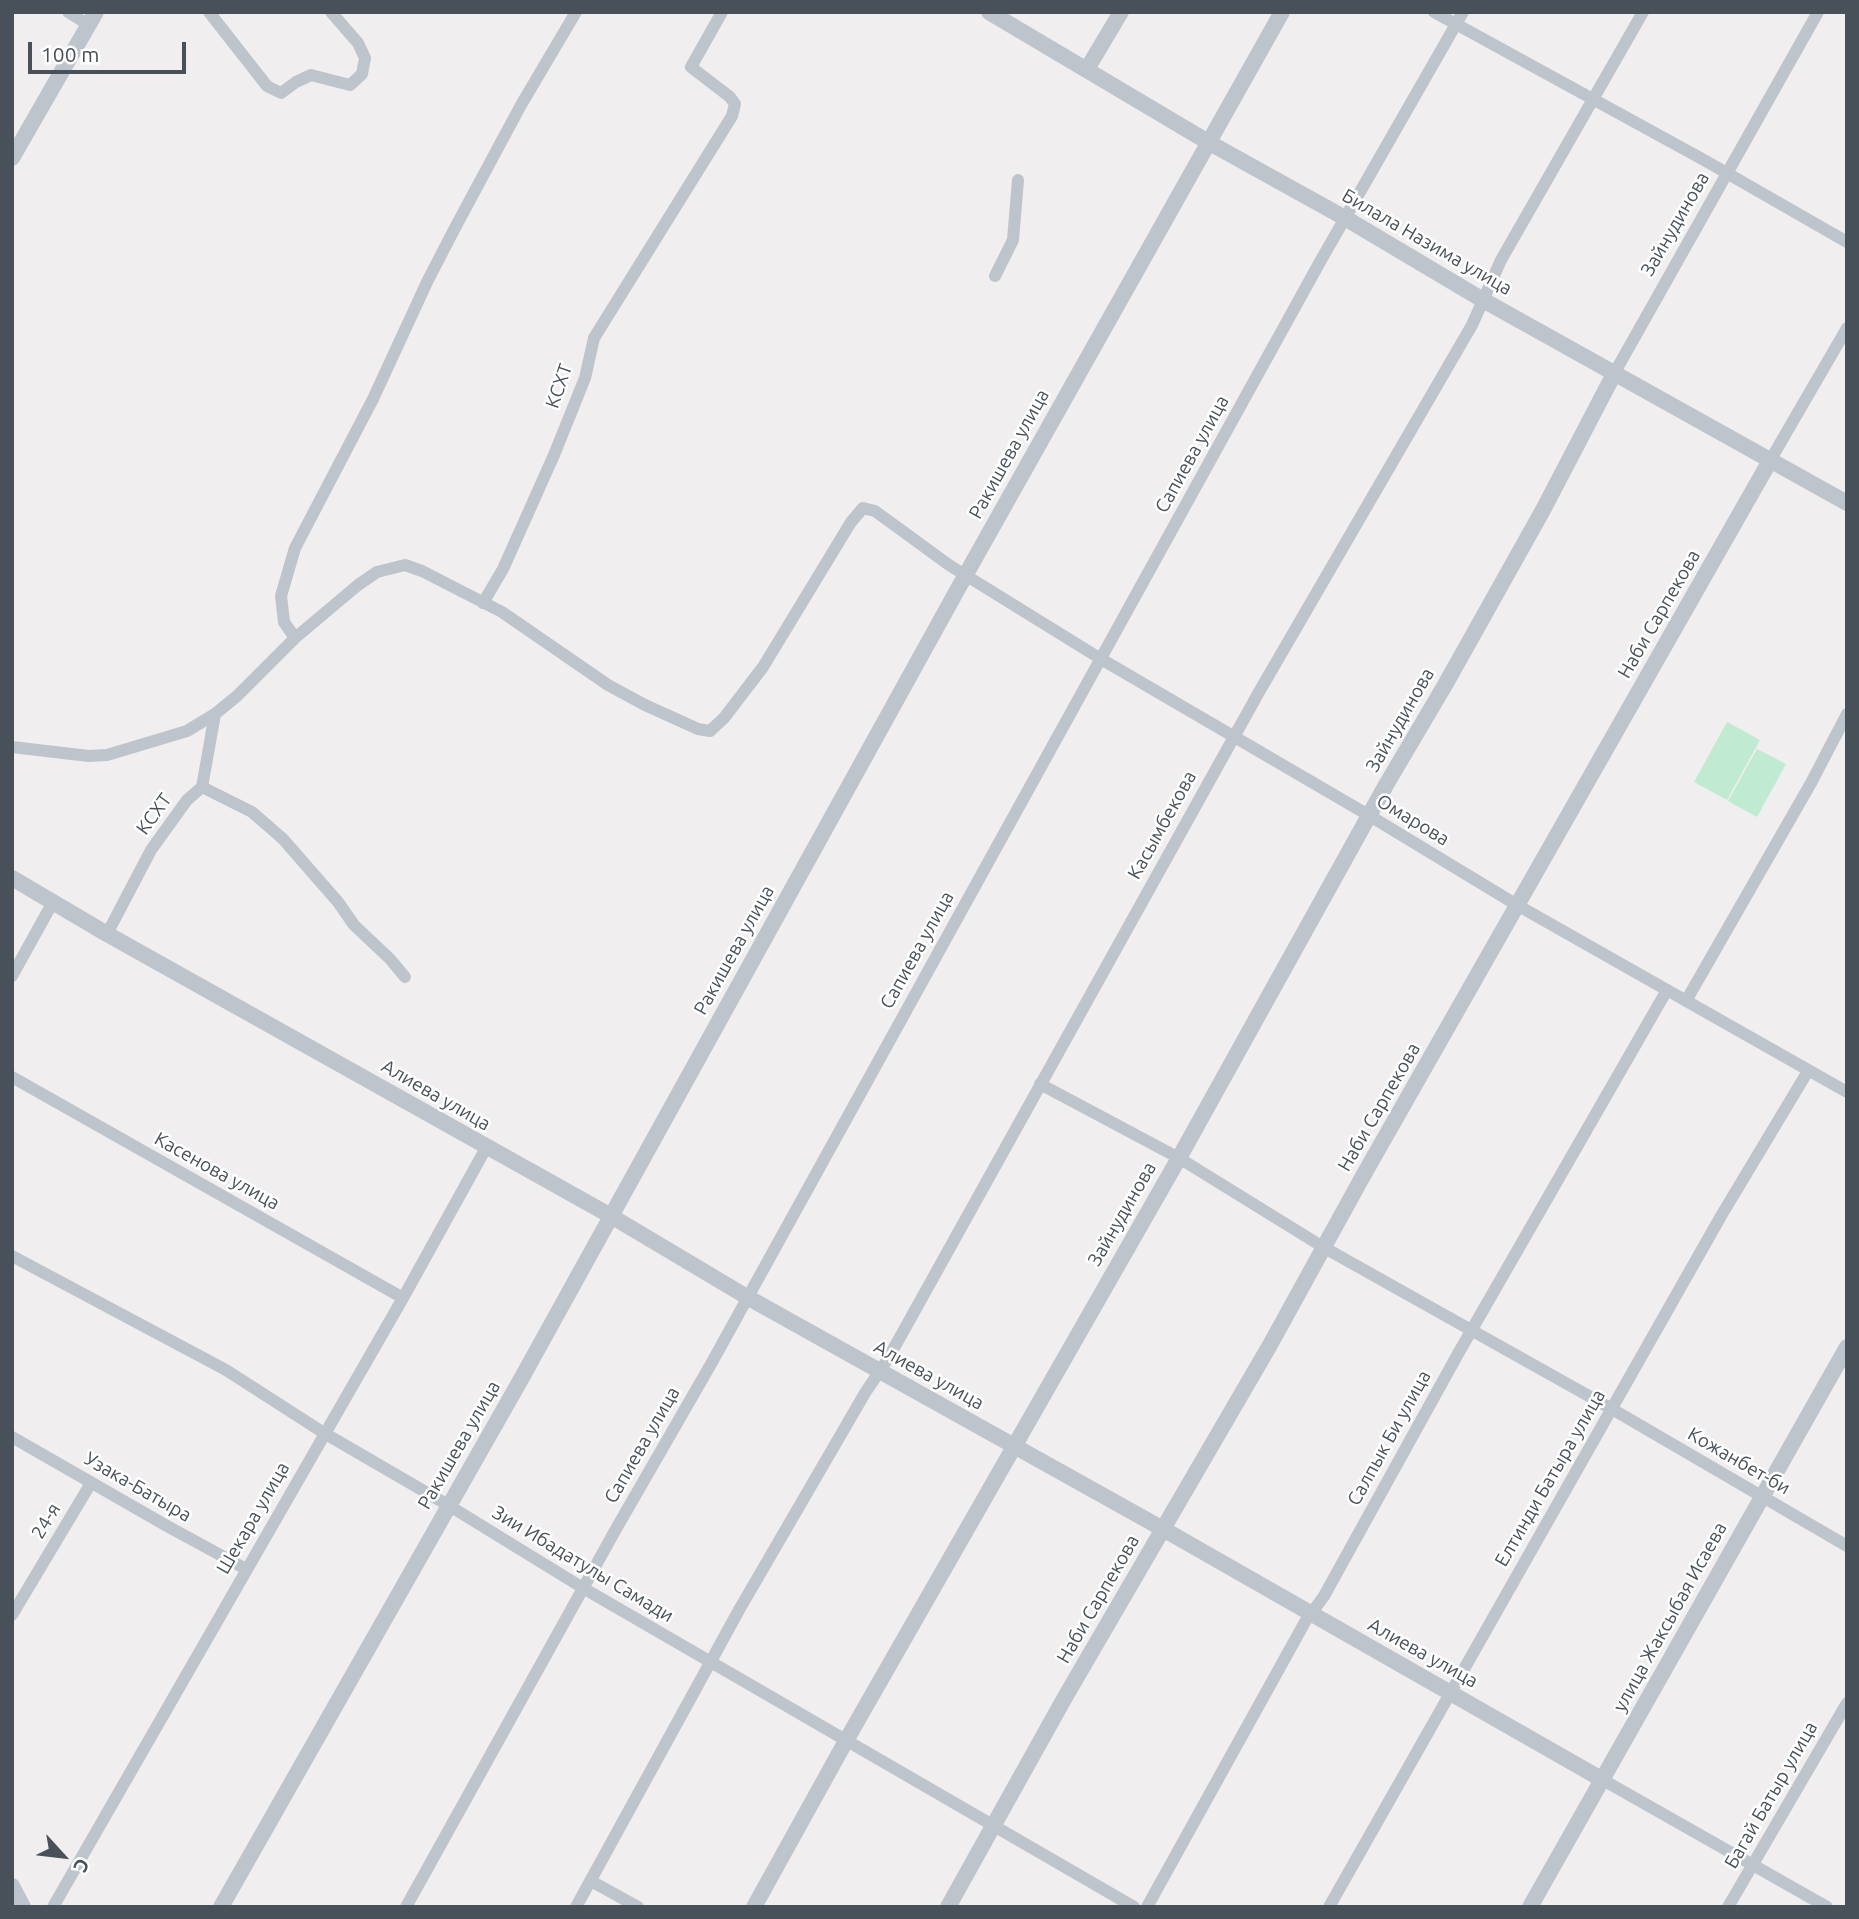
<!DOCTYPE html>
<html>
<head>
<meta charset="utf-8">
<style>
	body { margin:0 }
	#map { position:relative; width:1859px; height:1919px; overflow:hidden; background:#f0eeee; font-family:Ubuntu,sans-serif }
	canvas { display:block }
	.frame { position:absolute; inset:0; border:14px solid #485059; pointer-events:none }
	.north { position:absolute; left:28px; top:1821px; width:70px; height:70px; -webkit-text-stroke:5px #fff; paint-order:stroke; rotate:117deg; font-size:19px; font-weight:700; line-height:28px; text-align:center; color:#485059 }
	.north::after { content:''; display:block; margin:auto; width:24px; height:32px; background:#485059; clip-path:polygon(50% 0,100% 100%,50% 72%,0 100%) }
	.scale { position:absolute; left:28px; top:42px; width:158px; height:32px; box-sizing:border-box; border:4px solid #485059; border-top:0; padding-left:9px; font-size:21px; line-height:24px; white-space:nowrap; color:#485059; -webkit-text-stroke:5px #fff; paint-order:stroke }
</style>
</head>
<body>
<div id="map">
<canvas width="1859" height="1919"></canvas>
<div class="frame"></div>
<div class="north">С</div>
<div class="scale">100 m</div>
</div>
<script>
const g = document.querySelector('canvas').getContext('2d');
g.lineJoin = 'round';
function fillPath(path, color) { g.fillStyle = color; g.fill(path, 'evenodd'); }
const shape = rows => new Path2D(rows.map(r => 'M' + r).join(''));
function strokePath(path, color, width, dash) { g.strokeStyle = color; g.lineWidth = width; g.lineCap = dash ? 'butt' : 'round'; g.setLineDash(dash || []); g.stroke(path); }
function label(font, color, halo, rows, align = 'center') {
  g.font = font + ' Ubuntu,sans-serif'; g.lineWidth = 5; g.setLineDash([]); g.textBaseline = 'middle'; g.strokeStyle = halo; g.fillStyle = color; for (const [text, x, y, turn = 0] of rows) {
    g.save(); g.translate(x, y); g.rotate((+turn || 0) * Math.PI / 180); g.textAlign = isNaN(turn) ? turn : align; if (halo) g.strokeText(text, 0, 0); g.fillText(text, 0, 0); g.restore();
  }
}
const green = shape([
	[1727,722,1760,740,1727,800,1694,782],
	[1757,749,1786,764,1757,817,1728,801]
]);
const minor = shape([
	[68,12,89,25],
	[209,12,267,86,281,93,296,82,311,75,350,85,362,74,365,58,358,43,331,12],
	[1434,12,1704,160,1847,242],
	[995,276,1013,240,1018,180],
	[1615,372,1818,12],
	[1771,459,1847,328],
	[483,603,503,569,554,455,585,378,594,338,732,116,735,104,730,97,691,67,722,12],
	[295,638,284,622,281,596,295,548,373,399,428,280,456,226,521,105,576,12],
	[12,747,89,756,107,755,187,731,215,714,237,696,295,638,358,585,377,572,405,565,422,571,502,612,608,685,645,705,698,729,710,731,724,718,763,667,851,522,863,508,875,511,949,565,1101,659,1370,816,1517,905,1847,1092],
	[202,787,252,812,283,839,338,902,354,925,390,959,405,977],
	[107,934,151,850,187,800,202,787,215,714],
	[12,976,53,902],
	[1686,1001,1811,783,1847,714],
	[12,1077,403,1298],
	[1040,1084,1179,1158,1323,1247,1612,1409,1847,1546],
	[12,1256,226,1370,324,1433,448,1505,583,1588,1134,1907],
	[12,1437,167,1526,246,1569],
	[12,1615,91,1483],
	[1603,1780,1827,1907],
	[591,1881,638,1907],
	[53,1907,403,1298,486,1148],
	[406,1907,616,1529,711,1364,1321,260,1463,12],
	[576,1907,739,1610,865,1393,889,1357,1259,692,1472,325,1501,260,1643,12],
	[1147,1907,1305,1622,1324,1596,1459,1352,1667,990],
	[1329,1907,1721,1216,1808,1071],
	[1728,1907,1847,1703]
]);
const tertiary = shape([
	[989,12,1208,142,1345,218,1483,300,1847,503],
	[1087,69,1121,12],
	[12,158,96,12],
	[12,878,107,934,611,1216,747,1297,1163,1529,1603,1780],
	[12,1886,23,1907],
	[221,1907,520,1381,965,576,1282,12],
	[754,1907,847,1739,1179,1158,1386,785,1445,685,1543,510,1615,372],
	[948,1907,1064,1699,1270,1345,1363,1176,1771,459],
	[1530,1907,1847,1347]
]);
const streetNames = [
	["Зайнудинова",1675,224,-60],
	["Билала Назима улица",1427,242,30],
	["КСХТ",559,386,-71],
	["Ракишева улица",1009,454,-61],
	["Сапиева улица",1192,454,-61],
	["Наби Сарпекова",1659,614,-60],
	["Зайнудинова",1400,720,-60],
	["КСХТ",154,814,-54],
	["Омарова",1413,820,31],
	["Касымбекова",1162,825,-61],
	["Ракишева улица",734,950,-61],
	["Сапиева улица",917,950,-61],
	["Алиева улица",436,1095,30],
	["Наби Сарпекова",1379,1107,-60],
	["Касенова улица",217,1171,29],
	["Зайнудинова",1122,1214,-60],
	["Алиева улица",929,1375,29],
	["Салпык Би улица",1389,1438,-61],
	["Ракишева улица",459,1445,-60],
	["Сапиева улица",642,1445,-60],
	["Кожанбет-би",1739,1461,30],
	["Елтинди Батыра улица",1550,1478,-60],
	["Узака-Батыра",138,1487,30],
	["Шекара улица",253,1518,-60],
	["24-я",46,1521,-59],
	["Зии Ибадатулы Самади",583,1564,31],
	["Наби Сарпекова",1098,1599,-60],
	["улица Жаксыбая Исаева",1670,1617,-61],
	["Алиева улица",1423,1653,29],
	["Багай Батыр улица",1771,1795,-60]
];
fillPath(green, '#c0ead2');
strokePath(minor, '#bdc4cb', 12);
strokePath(tertiary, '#bdc4cb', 16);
label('19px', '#485059', '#fff', streetNames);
</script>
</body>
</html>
